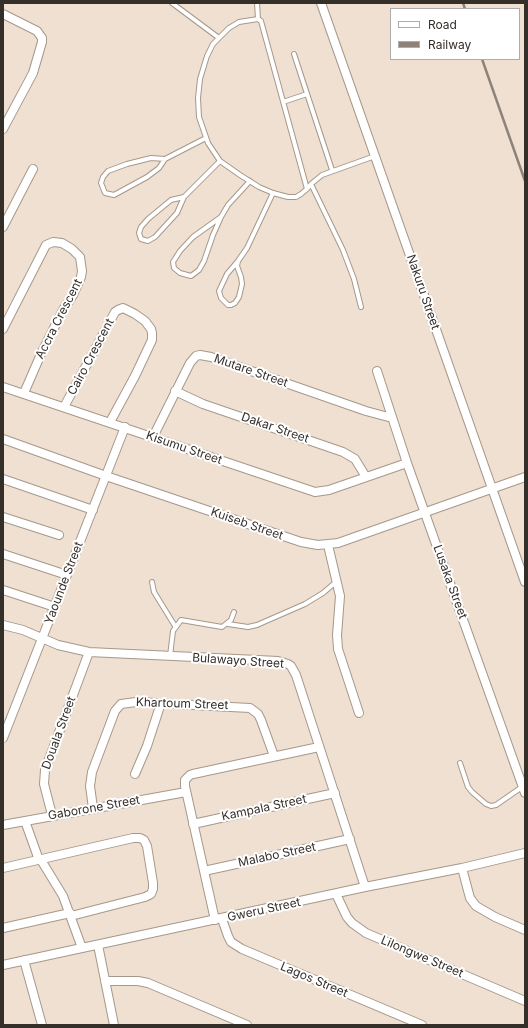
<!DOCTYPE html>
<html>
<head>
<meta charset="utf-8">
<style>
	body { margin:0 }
	#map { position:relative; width:528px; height:1028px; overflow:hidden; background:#efe0d1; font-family:Inter,sans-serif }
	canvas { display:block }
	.frame { position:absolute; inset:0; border:4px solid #352f2a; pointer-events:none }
	.legend { position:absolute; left:390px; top:8px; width:130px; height:52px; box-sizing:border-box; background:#fff; border:1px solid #aeacaa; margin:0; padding:5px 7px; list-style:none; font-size:12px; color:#352f2a }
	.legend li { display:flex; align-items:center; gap:8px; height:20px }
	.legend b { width:20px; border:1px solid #aeacaa }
</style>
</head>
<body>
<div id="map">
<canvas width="528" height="1028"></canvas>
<div class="frame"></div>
<ul class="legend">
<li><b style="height:5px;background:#fff"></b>Road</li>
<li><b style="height:5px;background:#8e837a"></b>Railway</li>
</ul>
</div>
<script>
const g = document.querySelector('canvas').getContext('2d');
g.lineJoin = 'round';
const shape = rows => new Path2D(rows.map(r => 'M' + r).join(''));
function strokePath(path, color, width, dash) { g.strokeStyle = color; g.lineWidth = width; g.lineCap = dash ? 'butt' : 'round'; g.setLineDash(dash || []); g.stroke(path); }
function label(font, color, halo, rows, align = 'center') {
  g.font = font + ' Inter,sans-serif'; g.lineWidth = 4; g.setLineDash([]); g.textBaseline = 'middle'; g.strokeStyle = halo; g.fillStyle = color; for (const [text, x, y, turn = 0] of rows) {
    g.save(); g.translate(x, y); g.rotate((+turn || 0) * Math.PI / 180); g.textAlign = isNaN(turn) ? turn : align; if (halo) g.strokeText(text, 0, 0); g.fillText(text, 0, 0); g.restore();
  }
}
const service = shape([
	[172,3,219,38],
	[257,3,258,19],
	[294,54,332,170],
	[283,102,307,94],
	[165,159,151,158,127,164,108,171,103,177,101,183,105,193,114,195,147,177,159,168,165,159,206,138],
	[311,184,343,250,354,279,361,307],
	[307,189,261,21,258,19,239,22,229,28,213,44,207,56,200,79,198,98,199,117,208,143,220,161,240,175,259,187,273,193,288,197,296,197,301,194,307,189,311,184,322,175,375,156],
	[184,197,171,200,148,219,141,227,139,233,141,239,148,241,155,237,177,213,184,197,220,161],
	[221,217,193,237,180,251,173,262,174,268,180,273,191,276,199,270,204,261,213,235,221,217,228,205,250,181],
	[238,261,237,266,241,277,242,284,239,297,235,303,231,305,228,305,221,298,219,291,227,274,238,261,247,248,273,193],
	[152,582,154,592,175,626],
	[228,624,248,627,257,625,305,604,323,593,337,581],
	[170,656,173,631,181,620,222,627,231,620,234,612],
	[460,763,468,787,472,792,486,804,491,806,496,805,522,787]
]);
const minor = shape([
	[321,3,525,582],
	[3,14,37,31,42,38,42,42,33,73,3,129],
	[3,227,33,169],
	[3,329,46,245,53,242,62,243,72,249,80,257,82,271,81,277,73,295,63,310,41,354,24,393],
	[377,371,407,463,525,793],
	[3,387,315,492,329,490,407,463],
	[175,391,203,404,343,452,355,459,366,477],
	[64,407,115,312,118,310,123,308,135,314,145,321,151,329,152,333,152,340,135,376,110,422],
	[153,437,190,363,196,356,200,355,211,357,366,411,392,418],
	[3,439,106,476,301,542,318,545,338,543,525,477],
	[3,479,93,510],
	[3,517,59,535],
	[328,545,340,596,337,635,338,649,359,713],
	[3,554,67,575],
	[3,590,55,607],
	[3,625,23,630,58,645,89,652,278,661,288,664,291,666,296,675,365,887],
	[3,738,125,427],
	[135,774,147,746,161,703],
	[93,808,90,786,92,772,115,711,121,704,136,702,250,708,258,714,261,720,274,756],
	[52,815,44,784,45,770,89,652],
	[25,821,39,860],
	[193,824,335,793],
	[3,825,186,792],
	[41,860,63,896,82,948],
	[3,868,133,838,140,838,144,840,147,846,153,883,153,889,151,894,145,897,71,916],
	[462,868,470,898,476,906,495,917,525,930],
	[204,871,350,839],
	[336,894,347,917,352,923,366,933,525,1001],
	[222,919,228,936,231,942,242,949,422,1025],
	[215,920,185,786,185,780,190,775,193,774,319,747],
	[3,928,70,913],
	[98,945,114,1025],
	[24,960,42,1025],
	[3,965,365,887,462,868,525,853],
	[105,981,138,981,148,983,247,1025]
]);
const rail = shape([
	[463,3,465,9],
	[482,59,525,181]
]);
const streetNames = [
	["Nakuru Street",423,292,71],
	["Accra Crescent",59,319,-63],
	["Cairo Crescent",91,357,-62],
	["Mutare Street",251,371,19],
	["Dakar Street",275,428,19],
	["Kisumu Street",184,448,19],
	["Kuiseb Street",247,524,19],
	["Lusaka Street",450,582,70],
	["Yaounde Street",64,583,-69],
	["Bulawayo Street",238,661,4],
	["Khartoum Street",182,704,2],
	["Douala Street",59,733,-70],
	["Gaborone Street",94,808,-10],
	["Kampala Street",264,808,-12],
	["Malabo Street",277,855,-12],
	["Gweru Street",264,910,-12],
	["Lilongwe Street",422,957,23],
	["Lagos Street",314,980,23]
];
strokePath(service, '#a6988a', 6);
strokePath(minor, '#a6988a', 10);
strokePath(service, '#fff', 4);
strokePath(minor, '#fff', 8);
strokePath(rail, '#8e837a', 2.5);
label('12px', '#352f2a', '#fff', streetNames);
</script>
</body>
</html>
